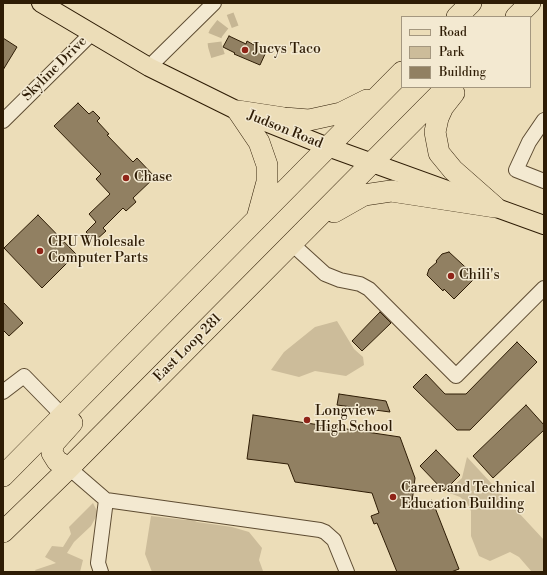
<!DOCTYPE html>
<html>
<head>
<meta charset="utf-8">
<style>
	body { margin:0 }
	#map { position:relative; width:547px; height:575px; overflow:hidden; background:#ecddb8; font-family:"Libre Bodoni",serif }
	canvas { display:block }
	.frame { position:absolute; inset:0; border:4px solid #2e1c05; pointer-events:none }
	.legend { position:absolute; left:401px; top:16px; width:130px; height:72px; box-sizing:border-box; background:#f3e9d1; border:1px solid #a4977f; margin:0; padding:5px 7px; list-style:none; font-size:12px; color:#2e1c05 }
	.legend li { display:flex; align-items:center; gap:8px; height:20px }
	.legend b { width:20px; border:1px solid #a4977f }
</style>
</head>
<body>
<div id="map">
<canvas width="547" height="575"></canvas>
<div class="frame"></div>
<ul class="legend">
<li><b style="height:5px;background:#ecddb8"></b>Road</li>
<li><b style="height:11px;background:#ccbc9a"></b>Park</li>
<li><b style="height:11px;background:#918062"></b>Building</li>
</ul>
</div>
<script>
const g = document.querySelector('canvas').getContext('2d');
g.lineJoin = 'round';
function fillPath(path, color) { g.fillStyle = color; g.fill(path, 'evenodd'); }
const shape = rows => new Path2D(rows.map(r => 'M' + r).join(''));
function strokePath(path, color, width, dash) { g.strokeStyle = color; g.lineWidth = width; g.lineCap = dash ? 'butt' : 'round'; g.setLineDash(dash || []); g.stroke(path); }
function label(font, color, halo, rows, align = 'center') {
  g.font = font + ' "Libre Bodoni",serif'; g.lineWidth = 3; g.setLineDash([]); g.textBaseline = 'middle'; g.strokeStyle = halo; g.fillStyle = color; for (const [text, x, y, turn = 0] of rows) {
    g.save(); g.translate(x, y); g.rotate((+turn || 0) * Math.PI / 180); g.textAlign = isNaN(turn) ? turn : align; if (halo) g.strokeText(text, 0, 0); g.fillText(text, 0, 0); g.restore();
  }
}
const green = shape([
	[337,321,354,349,363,357,364,365,346,376,315,371,299,377,271,370,284,352,315,327],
	[467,457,544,540,544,572,532,572,519,557,510,552,490,561,479,556,471,536,471,511,467,503,460,497,447,492,462,478],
	[93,503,98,513,91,526,74,542,67,553,83,560,80,572,36,572,35,570,56,563,45,557,52,546,63,547,71,534,69,527],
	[151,516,186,520,189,518,197,522,232,527,249,532,262,548,259,560,263,571,152,572,145,554]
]);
const building = shape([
	[229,36,246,44,247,41,266,52,260,65,234,54,235,53,223,47,229,36],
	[3,38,17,47,3,70,3,38],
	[78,103,89,114,93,111,100,118,97,121,109,134,107,135,133,162,137,158,155,177,133,198,136,202,126,211,123,208,103,228,106,231,95,241,86,232,96,222,89,214,110,194,96,179,101,174,54,126,78,103],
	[38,215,76,254,42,288,4,248,38,215],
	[449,252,476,277,454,299,444,289,443,291,427,275,429,269,437,262,436,261,442,254,449,252],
	[3,302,23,323,9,336,3,330,3,302],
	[380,312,391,323,362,351,352,341,380,312],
	[517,342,537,362,470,430,457,430,413,387,426,374,445,394,466,394,517,342],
	[339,394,386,401,390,412,337,405,339,394],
	[526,405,544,425,544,430,493,478,473,456,526,405],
	[253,415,400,437,415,478,412,502,426,502,432,500,459,569,451,572,397,572,377,523,374,524,371,516,379,513,372,493,295,482,288,464,247,459,253,415],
	[436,450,460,475,444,491,420,466,436,450]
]);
const minorTunnel = shape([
	[218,56,215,46,214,38,216,33,223,24,236,19]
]);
const minor = shape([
	[149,67,214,3],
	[544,120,529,142,516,170,544,181],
	[3,121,91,34],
	[292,244,325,274,340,280,360,284,369,289,456,376,544,288],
	[3,392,24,376,62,415],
	[69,468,106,500,98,563,101,572],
	[106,500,320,530,325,532,334,540,347,572]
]);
const major = shape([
	[41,3,149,67,238,111,328,147,544,225]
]);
const highway = shape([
	[457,17,471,3],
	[516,17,530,3],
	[454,93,443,107,438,118,435,132,439,153,453,170,495,207],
	[238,111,284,118,309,120,341,113,367,100],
	[238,111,259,142,267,165,267,182,258,215],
	[334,212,364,195,391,191,495,207],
	[69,468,57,461,52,453,52,450,54,443,72,423],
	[3,476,402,72],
	[3,532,69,468,447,87]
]);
const markers = [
	[245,50,4,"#8f2418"],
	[126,178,4,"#8f2418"],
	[40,251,4,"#8f2418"],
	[451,276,4,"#8f2418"],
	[307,420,4,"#8f2418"],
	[393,497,4,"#8f2418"]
];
const poiNames = [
	["Jucys Taco",253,50],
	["Chase",134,178],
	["CPU Wholesale",48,243],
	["Computer Parts",48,259],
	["Chili's",459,276],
	["Longview",315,412],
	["High School",315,428],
	["Career and Technical",401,489],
	["Education Building",401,505]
];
const streetNames = [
	["Skyline Drive",55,69,-45],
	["Judson Road",285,130,22],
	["East Loop 281",188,348,-45]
];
fillPath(green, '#ccbc9a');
fillPath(building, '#918062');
strokePath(building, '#2e1c05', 1);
strokePath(minorTunnel, '#c6b694', 14, [14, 7]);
strokePath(minor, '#5e4c32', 16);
strokePath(major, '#2e1c05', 20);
strokePath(highway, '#2e1c05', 22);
strokePath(minor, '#f3e9d1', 14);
strokePath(major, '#ecddb8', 18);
strokePath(highway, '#ecddb8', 21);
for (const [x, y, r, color] of markers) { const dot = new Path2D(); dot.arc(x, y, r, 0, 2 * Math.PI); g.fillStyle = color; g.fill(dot); strokePath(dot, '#f3e9d1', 1.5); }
label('14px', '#2e1c05', '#f3e9d1', poiNames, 'left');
label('14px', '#2e1c05', '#f3e9d1', streetNames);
</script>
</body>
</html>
